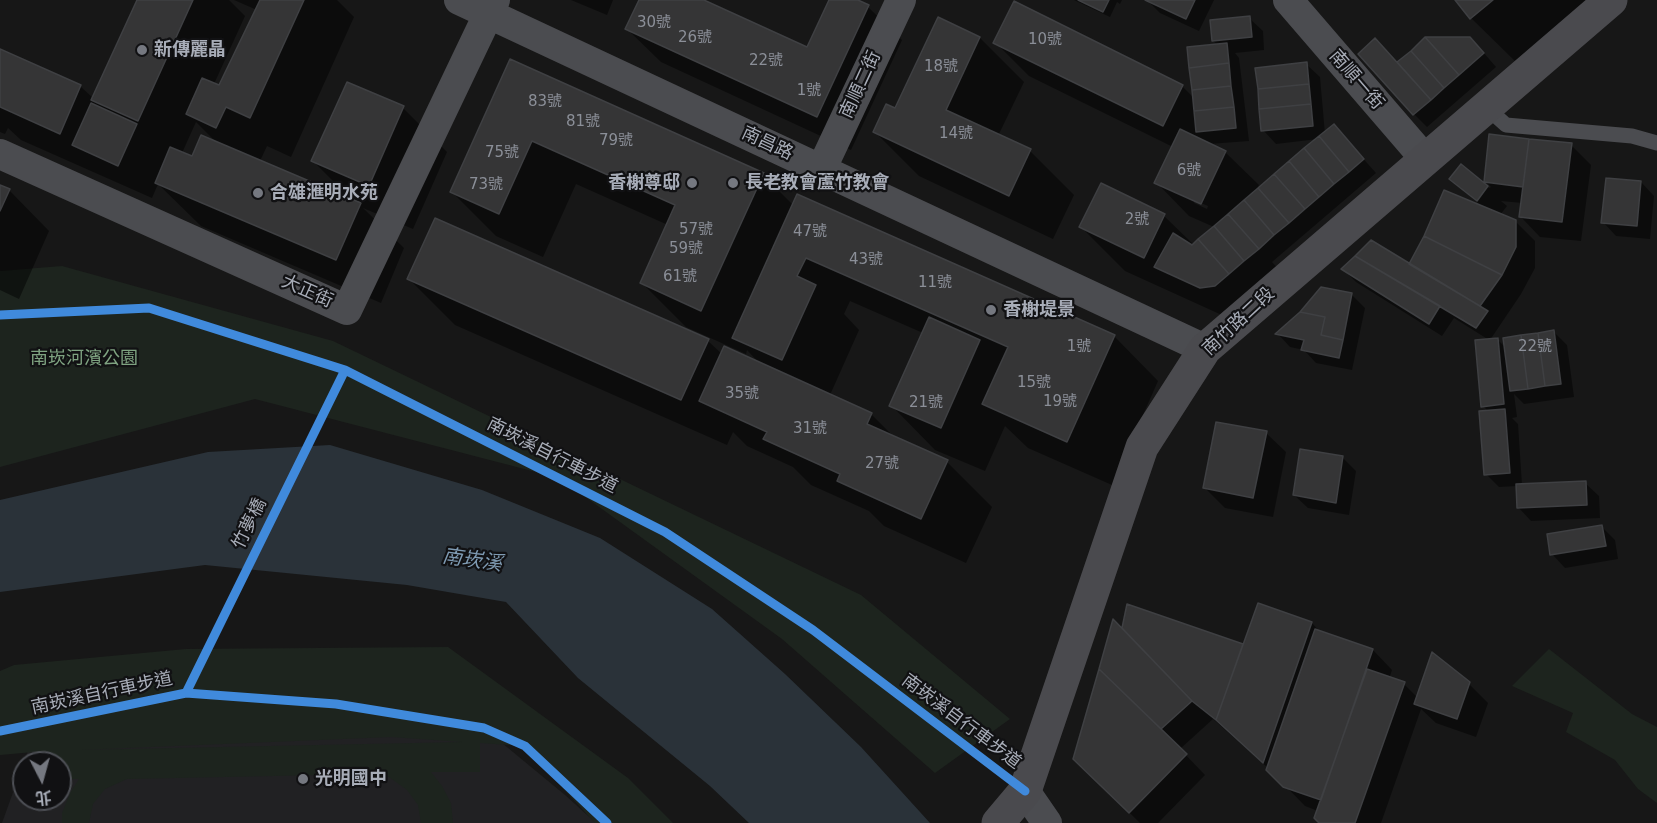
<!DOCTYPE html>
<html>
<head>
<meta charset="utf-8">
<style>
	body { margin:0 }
	#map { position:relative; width:1657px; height:823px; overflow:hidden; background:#171717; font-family:"DejaVu Sans","Noto Sans TC",sans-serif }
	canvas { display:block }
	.north { position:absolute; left:12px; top:751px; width:60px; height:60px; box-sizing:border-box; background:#111113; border:2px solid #4d4f55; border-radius:50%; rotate:174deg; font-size:16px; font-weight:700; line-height:24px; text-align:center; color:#a8adb8 }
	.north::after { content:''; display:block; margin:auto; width:21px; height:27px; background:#757880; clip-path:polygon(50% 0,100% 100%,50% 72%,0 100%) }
</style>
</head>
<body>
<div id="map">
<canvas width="1657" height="823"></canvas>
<div class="north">北</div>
</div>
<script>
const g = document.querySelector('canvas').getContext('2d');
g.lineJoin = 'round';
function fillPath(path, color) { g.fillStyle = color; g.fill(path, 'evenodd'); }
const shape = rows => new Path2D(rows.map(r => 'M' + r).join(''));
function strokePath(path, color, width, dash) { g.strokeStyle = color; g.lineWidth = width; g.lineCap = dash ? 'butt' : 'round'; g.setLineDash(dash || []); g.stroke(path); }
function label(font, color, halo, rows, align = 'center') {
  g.font = font + ' "DejaVu Sans","Noto Sans TC",sans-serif'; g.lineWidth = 4.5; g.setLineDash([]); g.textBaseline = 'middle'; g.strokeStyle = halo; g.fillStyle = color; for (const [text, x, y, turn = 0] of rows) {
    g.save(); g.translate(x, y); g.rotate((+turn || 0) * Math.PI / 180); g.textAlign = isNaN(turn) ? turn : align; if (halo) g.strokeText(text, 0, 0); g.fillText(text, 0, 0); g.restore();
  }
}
const built = shape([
	[375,726,496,738,565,795,596,823,2,823,34,734],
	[24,763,60,763,60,799,24,799]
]);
const green = shape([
	[62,266,333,341,861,595,1010,719,935,773,782,639,559,478,255,399,0,467,0,271],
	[448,647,628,778,673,823,595,823,524,746,480,743,480,772,431,772,442,786,451,803,453,823,421,823,418,805,407,790,389,777,372,774,127,779,105,789,93,804,89,823,62,823,62,813,70,793,79,779,60,779,60,763,35,763,34,752,0,755,0,671,14,665,186,649],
	[391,737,462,742,78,750,79,750],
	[1549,649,1632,714,1657,727,1657,803,1638,789,1615,760,1566,732,1573,713,1512,686]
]);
const water = shape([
	[330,445,482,490,600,538,712,609,785,674,861,747,930,823,749,823,710,786,578,678,506,602,407,585,205,565,0,592,0,500,208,452]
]);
const shadow = shape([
	[138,0,229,0,245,16,214,84,220,87,257,10,234,0,337,0,354,17,291,157,267,146,260,161,354,202,313,161,348,84,403,108,447,152,413,229,363,208,404,248,381,303,201,226,158,184,152,198,21,140,8,128,5,134,0,132,0,50,80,86,93,98],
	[196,122,217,143,193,158,182,153],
	[571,0,613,0,607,15],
	[641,0,700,0,807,49,830,0,854,0,868,7,902,40,851,150,661,62,627,29],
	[1074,0,1122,0,1120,4,1117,2,1110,17],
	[1147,0,1214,0,1199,31,1160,13],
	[1457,0,1587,0,1517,63,1471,18],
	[1249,18,1263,31,1264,50,1235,53,1239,58,1249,141,1209,144,1225,152,1259,185,1255,193,1318,139,1276,144,1263,130,1306,64,1320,77,1325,134,1334,126,1376,173,1272,262,1291,283,1235,321,1125,271,1081,227,1102,185,1164,216,1194,245,1214,227,1189,216,1156,182,1173,147,1029,76,995,42,1182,86,1194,98,1218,45,1213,41],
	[1194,200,1208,206,1207,209,1194,203],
	[939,19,980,38,1024,82,998,136,1030,151,1074,195,1053,239,919,176,875,132,896,110],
	[1426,38,1483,52,1496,67,1427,127,1414,114,1398,63],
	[511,61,763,175,793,205,1114,336,1158,381,1112,485,1028,448,1005,426,985,471,935,450,891,405,923,333,850,301,844,314,859,330,830,395,871,414,895,438,947,462,992,507,966,563,884,526,869,511,811,485,793,467,747,446,733,432,727,445,455,325,409,279,708,341,722,354,760,364,747,350,746,354,686,327,642,283,668,225,576,184,543,257,496,236,452,192],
	[1571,145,1591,165,1581,241,1540,237,1521,217,1523,203,1501,201,1507,206,1500,215,1515,221,1535,241,1535,268,1521,294,1490,340,1497,339,1506,348,1554,332,1567,345,1574,397,1524,404,1514,394,1517,417,1512,418,1518,424,1522,485,1585,483,1599,496,1600,518,1531,521,1518,507,1517,486,1499,487,1486,474,1489,412,1483,406,1489,340,1454,318,1442,336,1356,282,1343,269,1410,265,1481,206,1451,178,1461,166,1489,188,1491,187,1486,182],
	[1641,182,1654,196,1650,239,1616,236,1603,222],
	[0,186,9,190,49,231,19,299,0,290],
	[1351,294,1365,308,1352,370,1316,363,1304,350,1290,347,1278,334],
	[1266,433,1286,452,1273,517,1225,508,1205,488],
	[1343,458,1356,471,1349,515,1308,508,1294,495],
	[1602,527,1615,540,1618,559,1565,568,1552,554],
	[1128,605,1244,646,1259,605,1312,623,1321,633,1373,650,1392,670,1389,679,1404,684,1418,698,1468,683,1488,703,1476,737,1436,723,1421,709,1381,823,1321,823,1318,811,1305,806,1268,768,1213,719,1180,749,1205,775,1158,823,1140,823,1075,759,1122,631]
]);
const building = shape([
	[137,0,193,0,138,121,91,100,137,0],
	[260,0,304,0,250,118,226,107,216,128,186,114,202,78,219,85,260,0],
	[639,0,704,0,807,47,829,0,858,0,869,5,817,117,625,29,639,0],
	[1078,0,1109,0,1103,12,1078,0],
	[1145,0,1195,0,1186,19,1145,0],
	[1455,0,1493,0,1470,19,1455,0],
	[1014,1,1183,85,1163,126,993,43,1014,1],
	[1250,16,1252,37,1212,41,1210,20,1250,16],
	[938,17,980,37,946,110,1031,149,1009,196,873,132,886,104,895,108,938,17],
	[1425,37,1459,75,1444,88,1411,51,1425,37],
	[1425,37,1470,37,1484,53,1459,75,1425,37],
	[1375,38,1431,100,1413,115,1358,54,1375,38],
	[1227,43,1229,63,1189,68,1187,47,1227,43],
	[0,49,81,85,60,134,0,107,0,49],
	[1411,51,1444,88,1431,100,1397,62,1411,51],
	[510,59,764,173,701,311,640,283,675,205,532,141,499,214,450,192,510,59],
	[1307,62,1309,84,1258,89,1255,68,1307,62],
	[1229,63,1231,86,1192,90,1189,68,1229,63],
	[347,82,404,106,369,186,311,161,347,82],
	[1309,84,1311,104,1259,109,1258,89,1309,84],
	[1231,86,1234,107,1194,111,1192,90,1231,86],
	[91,103,137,124,118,166,72,145,91,103],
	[1311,104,1313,126,1261,131,1259,109,1311,104],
	[1234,107,1236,128,1196,132,1194,111,1234,107],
	[1334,124,1364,159,1349,172,1319,136,1334,124],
	[1180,129,1226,151,1201,204,1154,183,1180,129],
	[1489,134,1529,139,1523,187,1484,182,1489,134],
	[201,135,361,203,336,260,155,183,170,147,192,156,201,135],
	[1319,136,1349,172,1334,184,1304,148,1319,136],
	[1529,139,1572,143,1562,222,1519,217,1529,139],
	[1304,148,1334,184,1319,197,1289,161,1304,148],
	[1289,161,1319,197,1305,209,1274,174,1289,161],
	[1461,164,1488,186,1477,201,1449,179,1461,164],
	[1274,174,1305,209,1289,223,1258,188,1274,174],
	[1606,178,1641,181,1637,226,1601,223,1606,178],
	[1101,183,1165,214,1144,258,1079,227,1101,183],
	[0,185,10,189,0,211,0,185],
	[1258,188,1289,223,1274,235,1244,200,1258,188],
	[1444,190,1516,220,1516,247,1502,275,1424,236,1444,190],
	[797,194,1115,335,1067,442,982,404,1008,347,806,258,797,276,816,285,782,360,732,338,797,194],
	[1244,200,1274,235,1259,249,1228,214,1244,200],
	[1228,214,1259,249,1244,261,1214,226,1228,214],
	[435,218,709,339,681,400,407,279,435,218],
	[1214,226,1244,261,1229,274,1198,239,1214,226],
	[1173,233,1192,245,1198,239,1229,274,1215,286,1200,288,1154,267,1173,233],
	[1424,236,1502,275,1480,306,1409,264,1424,236],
	[1371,240,1488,311,1476,328,1355,256,1371,240],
	[1355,256,1440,306,1429,324,1341,269,1355,256],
	[1321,287,1352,293,1343,340,1321,335,1325,317,1300,312,1321,287],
	[1300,312,1325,317,1321,335,1343,340,1339,358,1301,350,1304,340,1275,334,1300,312],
	[929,317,980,340,941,428,889,406,929,317],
	[1554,330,1561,384,1545,386,1538,333,1554,330],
	[1538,333,1545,386,1528,389,1521,335,1538,333],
	[1521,335,1528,389,1510,391,1503,338,1521,335],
	[1498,338,1504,404,1481,407,1475,340,1498,338],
	[724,346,872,413,867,424,948,460,921,519,837,481,840,474,763,439,767,432,699,401,724,346],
	[1505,409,1510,473,1484,475,1479,411,1505,409],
	[1216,422,1267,431,1253,498,1203,488,1216,422],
	[1300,449,1343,456,1336,503,1293,495,1300,449],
	[1586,481,1587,505,1517,508,1516,484,1586,481],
	[1602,525,1606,546,1550,555,1547,534,1602,525],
	[1258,603,1312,622,1263,763,1216,720,1258,603],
	[1127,604,1243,644,1216,720,1192,701,1122,628,1127,604],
	[1113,619,1192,701,1161,729,1099,669,1113,619],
	[1315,629,1373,649,1321,800,1283,787,1266,770,1315,629],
	[1432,652,1470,682,1457,719,1414,704,1432,652],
	[1099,669,1187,754,1129,813,1073,759,1099,669],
	[1367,669,1405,682,1355,823,1319,823,1314,818,1367,669]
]);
const lane = shape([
	[1486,107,1506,125,1632,136,1657,143]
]);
const street = shape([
	[459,0,1205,349],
	[1288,0,1425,159],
	[0,154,347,310,495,0],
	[821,170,901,0],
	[1025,791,1047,823]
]);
const secondary = shape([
	[998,823,1025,791,1142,447,1205,349,1611,0]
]);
const cycleway = shape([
	[0,315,149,308,345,370,665,532,813,630,1025,791],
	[186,693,345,370],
	[0,731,186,693,336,704,484,728,525,746,607,823]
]);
const markers = [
	[142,50,6,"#757880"],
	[692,183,6,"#757880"],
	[733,183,6,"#757880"],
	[258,193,6,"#757880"],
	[991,310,6,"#757880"],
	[303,779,6,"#757880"]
];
const numberNames = [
	["30號",654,23],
	["26號",695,38],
	["10號",1045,40],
	["22號",766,61],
	["18號",941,67],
	["1號",809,91],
	["83號",545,102],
	["81號",583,122],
	["14號",956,134],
	["79號",616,141],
	["75號",502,153],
	["6號",1189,171],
	["73號",486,185],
	["2號",1137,220],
	["57號",696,230],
	["47號",810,232],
	["59號",686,249],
	["43號",866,260],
	["61號",680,277],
	["11號",935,283],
	["1號",1079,347],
	["22號",1535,347],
	["15號",1034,383],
	["35號",742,394],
	["19號",1060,402],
	["21號",926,403],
	["31號",810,429],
	["27號",882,464]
];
const poiNames = [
	["新傳麗晶",154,50],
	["香榭尊邸",680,183,"right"],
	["長老教會蘆竹教會",745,183],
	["合雄滙明水苑",270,193],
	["香榭堤景",1003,310],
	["光明國中",315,779]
];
const streetNames = [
	["南順一街",1356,80,49],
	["南順二街",861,85,-65],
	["南昌路",767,144,25],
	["大正街",307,292,24],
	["南竹路二段",1239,322,-43],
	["南崁溪自行車步道",552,456,27],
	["竹夢橋",250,524,-64],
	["南崁溪自行車步道",102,694,-12],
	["南崁溪自行車步道",961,722,37]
];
const parkNames = [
	["南崁河濱公園",84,359]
];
const waterNames = [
	["南崁溪",472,561,8]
];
fillPath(built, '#212123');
fillPath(green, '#1d241e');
fillPath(water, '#2a3239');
fillPath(shadow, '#0007');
fillPath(building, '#353536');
strokePath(building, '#3f4043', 1.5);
strokePath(lane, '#4b4c50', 15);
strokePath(street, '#4b4c50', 30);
strokePath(secondary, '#4a4a4e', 33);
strokePath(cycleway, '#408adc', 9);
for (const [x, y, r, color] of markers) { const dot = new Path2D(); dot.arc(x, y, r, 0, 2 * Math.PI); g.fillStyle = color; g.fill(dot); strokePath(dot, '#111113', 2); }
label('15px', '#8b8f98', null, numberNames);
label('bold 18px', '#a8adb8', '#111113', poiNames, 'left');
label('18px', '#a8adb8', '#111113', streetNames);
label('18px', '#7fa381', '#111113', parkNames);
label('italic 20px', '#7f9bb3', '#111113', waterNames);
</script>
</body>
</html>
